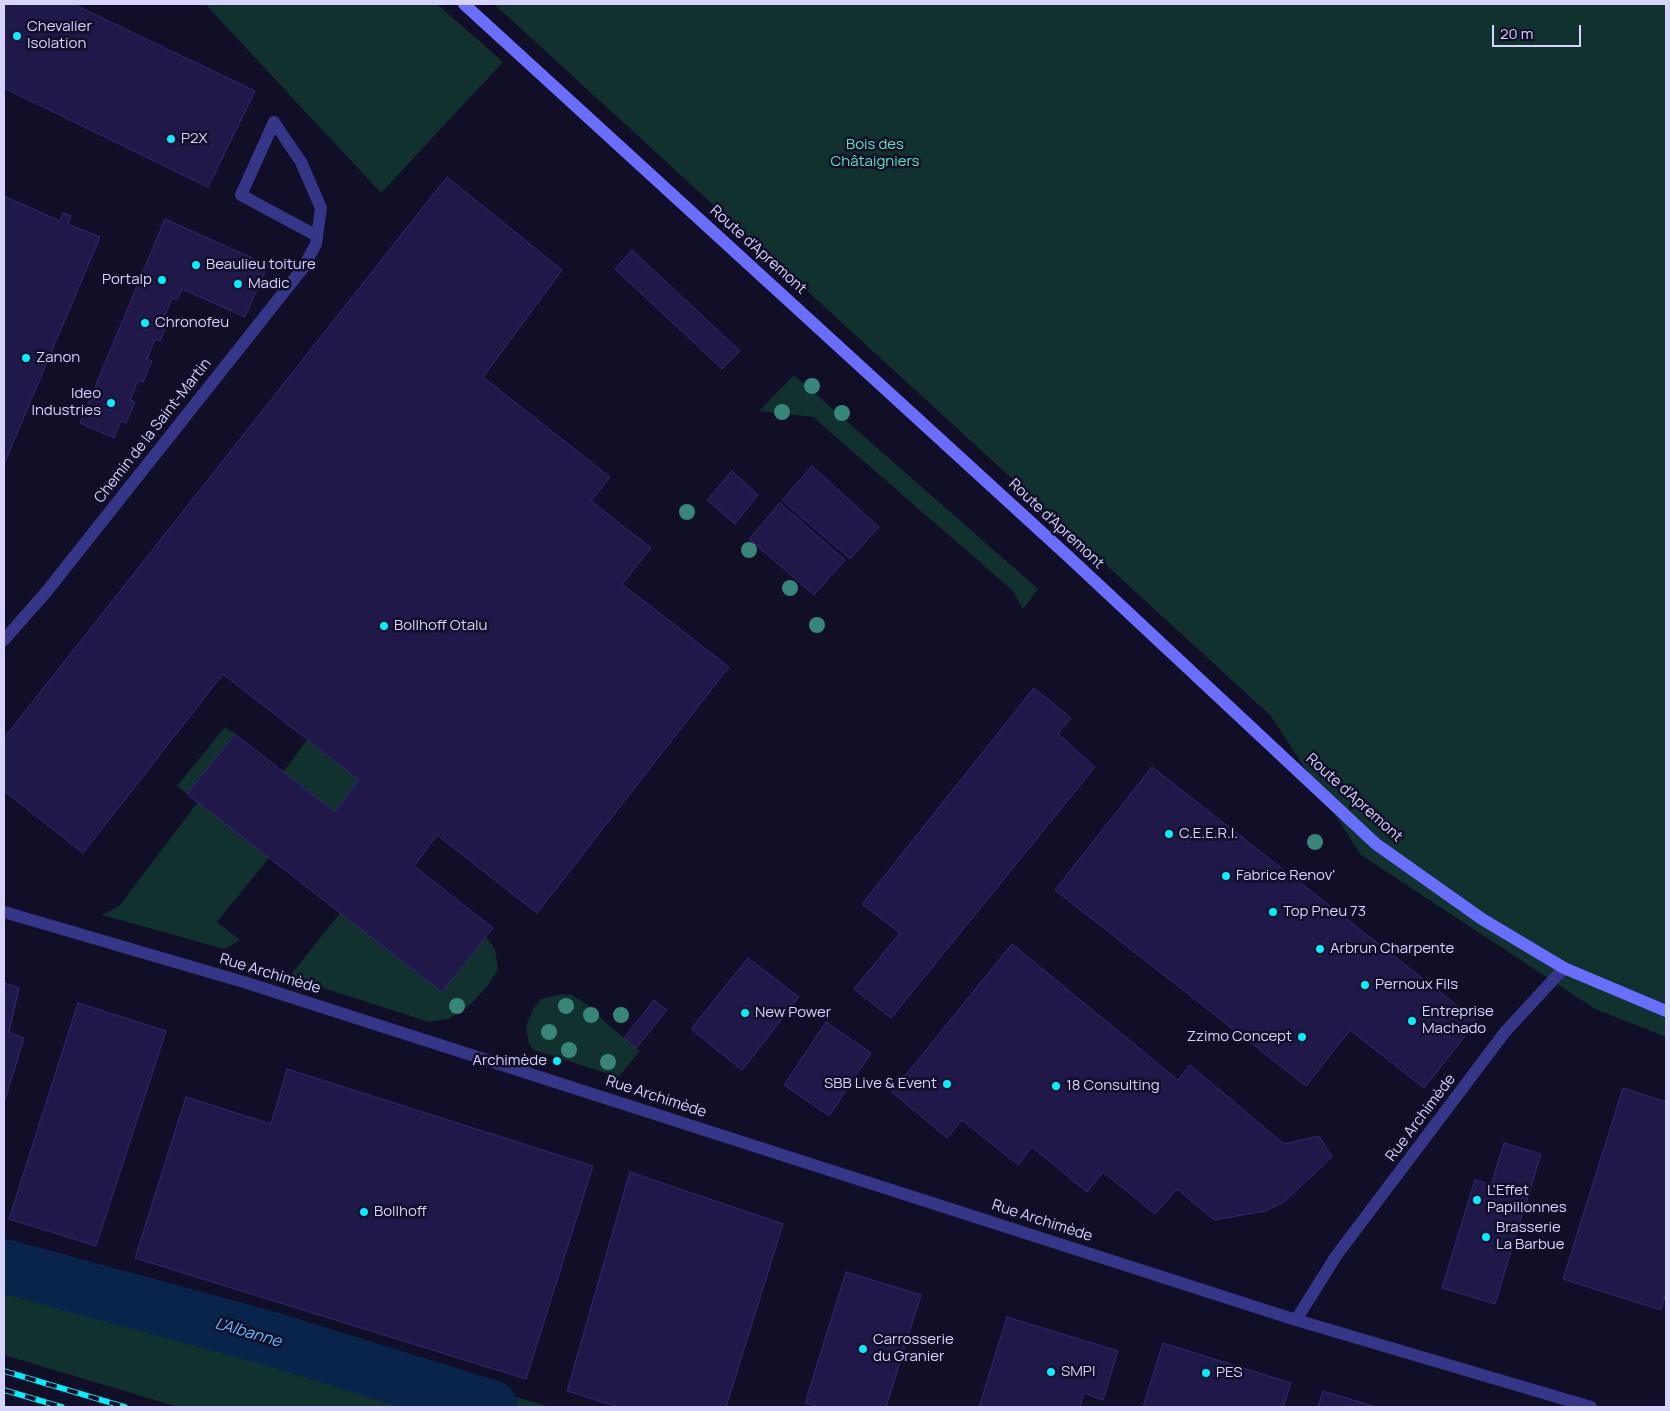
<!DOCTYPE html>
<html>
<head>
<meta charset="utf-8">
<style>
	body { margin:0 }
	#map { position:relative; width:1670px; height:1411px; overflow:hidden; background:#110e27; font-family:Manrope,sans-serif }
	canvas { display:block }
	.frame { position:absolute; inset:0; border:5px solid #d6d3ff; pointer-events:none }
	.scale { position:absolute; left:1492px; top:25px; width:89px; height:22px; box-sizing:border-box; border:2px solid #d6d3ff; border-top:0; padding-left:6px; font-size:15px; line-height:18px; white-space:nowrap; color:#d6d3ff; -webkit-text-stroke:4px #110e27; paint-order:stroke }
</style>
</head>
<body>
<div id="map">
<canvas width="1670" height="1411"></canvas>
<div class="frame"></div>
<div class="scale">20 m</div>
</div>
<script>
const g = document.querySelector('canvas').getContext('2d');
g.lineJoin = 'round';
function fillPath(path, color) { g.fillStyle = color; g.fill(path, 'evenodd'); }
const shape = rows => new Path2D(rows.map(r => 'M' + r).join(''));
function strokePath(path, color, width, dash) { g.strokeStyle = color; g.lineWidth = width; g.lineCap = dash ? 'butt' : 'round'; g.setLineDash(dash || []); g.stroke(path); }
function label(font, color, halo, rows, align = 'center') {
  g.font = font + ' Manrope,sans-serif'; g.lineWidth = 5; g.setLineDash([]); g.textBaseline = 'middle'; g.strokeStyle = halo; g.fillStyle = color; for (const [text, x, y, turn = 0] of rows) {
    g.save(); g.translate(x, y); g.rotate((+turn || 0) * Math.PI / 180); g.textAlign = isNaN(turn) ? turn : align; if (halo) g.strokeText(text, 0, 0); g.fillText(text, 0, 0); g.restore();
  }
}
const green = shape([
	[205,4,437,4,503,62,381,193],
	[494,4,1666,4,1666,1037,1595,1009,1361,855,1271,716],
	[794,375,1038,589,1023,609,1013,591,813,417,759,411],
	[225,727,235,734,187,794,177,786],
	[307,740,359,780,335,812,283,772],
	[198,802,269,858,217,922,240,940,224,949,102,915,119,906],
	[340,913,442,992,486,937,495,949,498,969,489,984,471,1004,448,1019,429,1022,289,977],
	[562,994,572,995,591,1007,605,1022,640,1051,618,1077,534,1050,529,1044,526,1026,533,1009,541,999],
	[4,1242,549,1407,178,1407,4,1355]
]);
const river = shape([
	[4,1266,272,1339,491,1407]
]);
const building = shape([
	[4,4,73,4,255,91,208,187,4,88,4,4],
	[447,177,562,270,483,377,610,477,591,501,651,548,622,584,729,667,537,913,437,835,414,866,493,928,442,992,187,794,235,734,335,812,359,780,223,674,83,853,4,791,4,738,447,177],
	[4,196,60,221,63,213,71,216,68,224,100,237,4,464,4,196],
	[165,219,268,265,245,317,182,289,177,300,172,298,164,317,169,319,160,341,155,339,147,359,152,361,143,382,138,380,130,400,135,402,126,423,121,421,114,438,80,423,165,219],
	[632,250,740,351,722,369,615,269,632,250],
	[812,466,879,527,850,559,782,500,812,466],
	[732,471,758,495,735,524,707,500,732,471],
	[780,503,845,560,814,595,749,539,780,503],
	[1034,688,1071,718,1058,734,1095,767,891,1018,854,989,900,933,862,904,1034,688],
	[1152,767,1477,1021,1424,1088,1350,1030,1306,1086,1055,890,1152,767],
	[1012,944,1178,1080,1190,1065,1284,1144,1319,1136,1332,1157,1284,1202,1265,1211,1214,1220,1177,1189,1155,1214,1103,1172,1087,1192,1032,1147,1018,1165,962,1120,947,1138,892,1092,1012,944],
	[748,958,799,997,742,1070,691,1029,748,958],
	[4,983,19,988,9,1032,24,1038,4,1103,4,983],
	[654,1000,667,1010,636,1048,624,1038,654,1000],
	[78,1003,166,1031,96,1246,9,1219,78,1003],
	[826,1022,871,1053,829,1116,784,1085,826,1022],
	[287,1069,593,1166,526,1379,135,1258,186,1097,271,1124,287,1069],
	[1623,1088,1666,1102,1666,1293,1661,1310,1563,1279,1623,1088],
	[1504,1143,1541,1154,1495,1304,1442,1288,1475,1180,1491,1185,1504,1143],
	[630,1172,783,1224,726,1407,618,1407,567,1391,630,1172],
	[846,1272,921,1295,886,1407,819,1407,805,1403,846,1272],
	[1007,1317,1118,1351,1103,1400,1084,1393,1080,1407,979,1407,1007,1317],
	[1163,1343,1291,1383,1283,1407,1143,1407,1163,1343],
	[1323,1391,1376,1407,1318,1407,1323,1391]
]);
const minor = shape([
	[4,640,47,591,303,268,316,244,321,208,301,162,274,122,241,195,317,236],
	[1296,1320,1591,1407]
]);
const tertiary = shape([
	[4,912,247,983,1296,1320,1336,1256,1505,1032,1564,968]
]);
const secondary = shape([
	[464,4,1070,558,1376,844,1482,919,1564,968,1666,1011]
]);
const rail = shape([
	[4,1371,125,1407],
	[4,1390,62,1407]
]);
const trees = [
	[812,386],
	[782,412],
	[842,413],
	[687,512],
	[749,550],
	[790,588],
	[817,625],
	[1315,842],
	[457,1006],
	[566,1006],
	[591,1015],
	[621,1015],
	[549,1032],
	[569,1050],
	[608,1062]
];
const markers = [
	[17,36,5,"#00f1fe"],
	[171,139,5,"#00f1fe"],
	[196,265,5,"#00f1fe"],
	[162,280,5,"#00f1fe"],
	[238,284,5,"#00f1fe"],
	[145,323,5,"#00f1fe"],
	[26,358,5,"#00f1fe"],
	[111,403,5,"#00f1fe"],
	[384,626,5,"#00f1fe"],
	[1169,834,5,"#00f1fe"],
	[1226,876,5,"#00f1fe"],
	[1273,912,5,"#00f1fe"],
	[1320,949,5,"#00f1fe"],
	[1365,985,5,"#00f1fe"],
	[745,1013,5,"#00f1fe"],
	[1412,1021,5,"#00f1fe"],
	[1302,1037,5,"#00f1fe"],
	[557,1061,5,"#00f1fe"],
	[947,1084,5,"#00f1fe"],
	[1056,1086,5,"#00f1fe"],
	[1477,1200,5,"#00f1fe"],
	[364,1212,5,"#00f1fe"],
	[1486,1237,5,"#00f1fe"],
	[863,1349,5,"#00f1fe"],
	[1051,1372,5,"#00f1fe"],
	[1206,1373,5,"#00f1fe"]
];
const poiNames = [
	["Chevalier",27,27],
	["Isolation",27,44],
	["P2X",181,139],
	["Beaulieu toiture",206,265],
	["Portalp",152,280,"right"],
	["Madic",248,284],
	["Chronofeu",155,323],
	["Zanon",36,358],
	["Ideo",101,394,"right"],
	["Industries",101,411,"right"],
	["Bollhoff Otalu",394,626],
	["C.E.E.R.I.",1179,834],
	["Fabrice Renov'",1236,876],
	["Top Pneu 73",1283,912],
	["Arbrun Charpente",1330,949],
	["Pernoux Fils",1375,985],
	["Entreprise",1422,1012],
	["Machado",1422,1029],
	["New Power",755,1013],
	["Zzimo Concept",1292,1037,"right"],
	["Archimède",547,1061,"right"],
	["SBB Live & Event",937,1084,"right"],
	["18 Consulting",1066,1086],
	["L'Effet",1487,1191],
	["Papillonnes",1487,1208],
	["Bollhoff",374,1212],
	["Brasserie",1496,1228],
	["La Barbue",1496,1245],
	["Carrosserie",873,1340],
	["du Granier",873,1357],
	["SMPI",1061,1372],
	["PES",1216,1373]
];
const parkNames = [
	["Bois des",875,145],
	["Châtaigniers",875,162]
];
const streetNames = [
	["Route d'Apremont",758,250,42],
	["Chemin de la Saint-Martin",153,431,-52],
	["Route d'Apremont",1056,524,43],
	["Route d'Apremont",1354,798,42],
	["Rue Archimède",270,974,17],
	["Rue Archimède",656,1097,18],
	["Rue Archimède",1421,1118,-53],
	["Rue Archimède",1042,1221,18]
];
const waterNames = [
	["L'Albanne",248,1333,16]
];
fillPath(green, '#10312e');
strokePath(river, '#09244a', 54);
fillPath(building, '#201849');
strokePath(building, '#352976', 1);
strokePath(minor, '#363689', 12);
strokePath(tertiary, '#363689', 12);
strokePath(secondary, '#6a6eff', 12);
strokePath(rail, '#00f1fe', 5.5);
strokePath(rail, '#110e27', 4, [11]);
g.fillStyle = '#388579';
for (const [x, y] of trees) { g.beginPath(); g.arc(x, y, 8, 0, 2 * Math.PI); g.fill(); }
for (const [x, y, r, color] of markers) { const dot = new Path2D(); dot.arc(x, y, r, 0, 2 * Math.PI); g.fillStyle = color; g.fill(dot); strokePath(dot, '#110e27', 2); }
label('15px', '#d6d3ff', '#110e27', poiNames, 'left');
label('15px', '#57e7bc', '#110e27', parkNames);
label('15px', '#d6d3ff', '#110e27', streetNames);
label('italic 16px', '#61bdff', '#110e27', waterNames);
</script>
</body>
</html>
